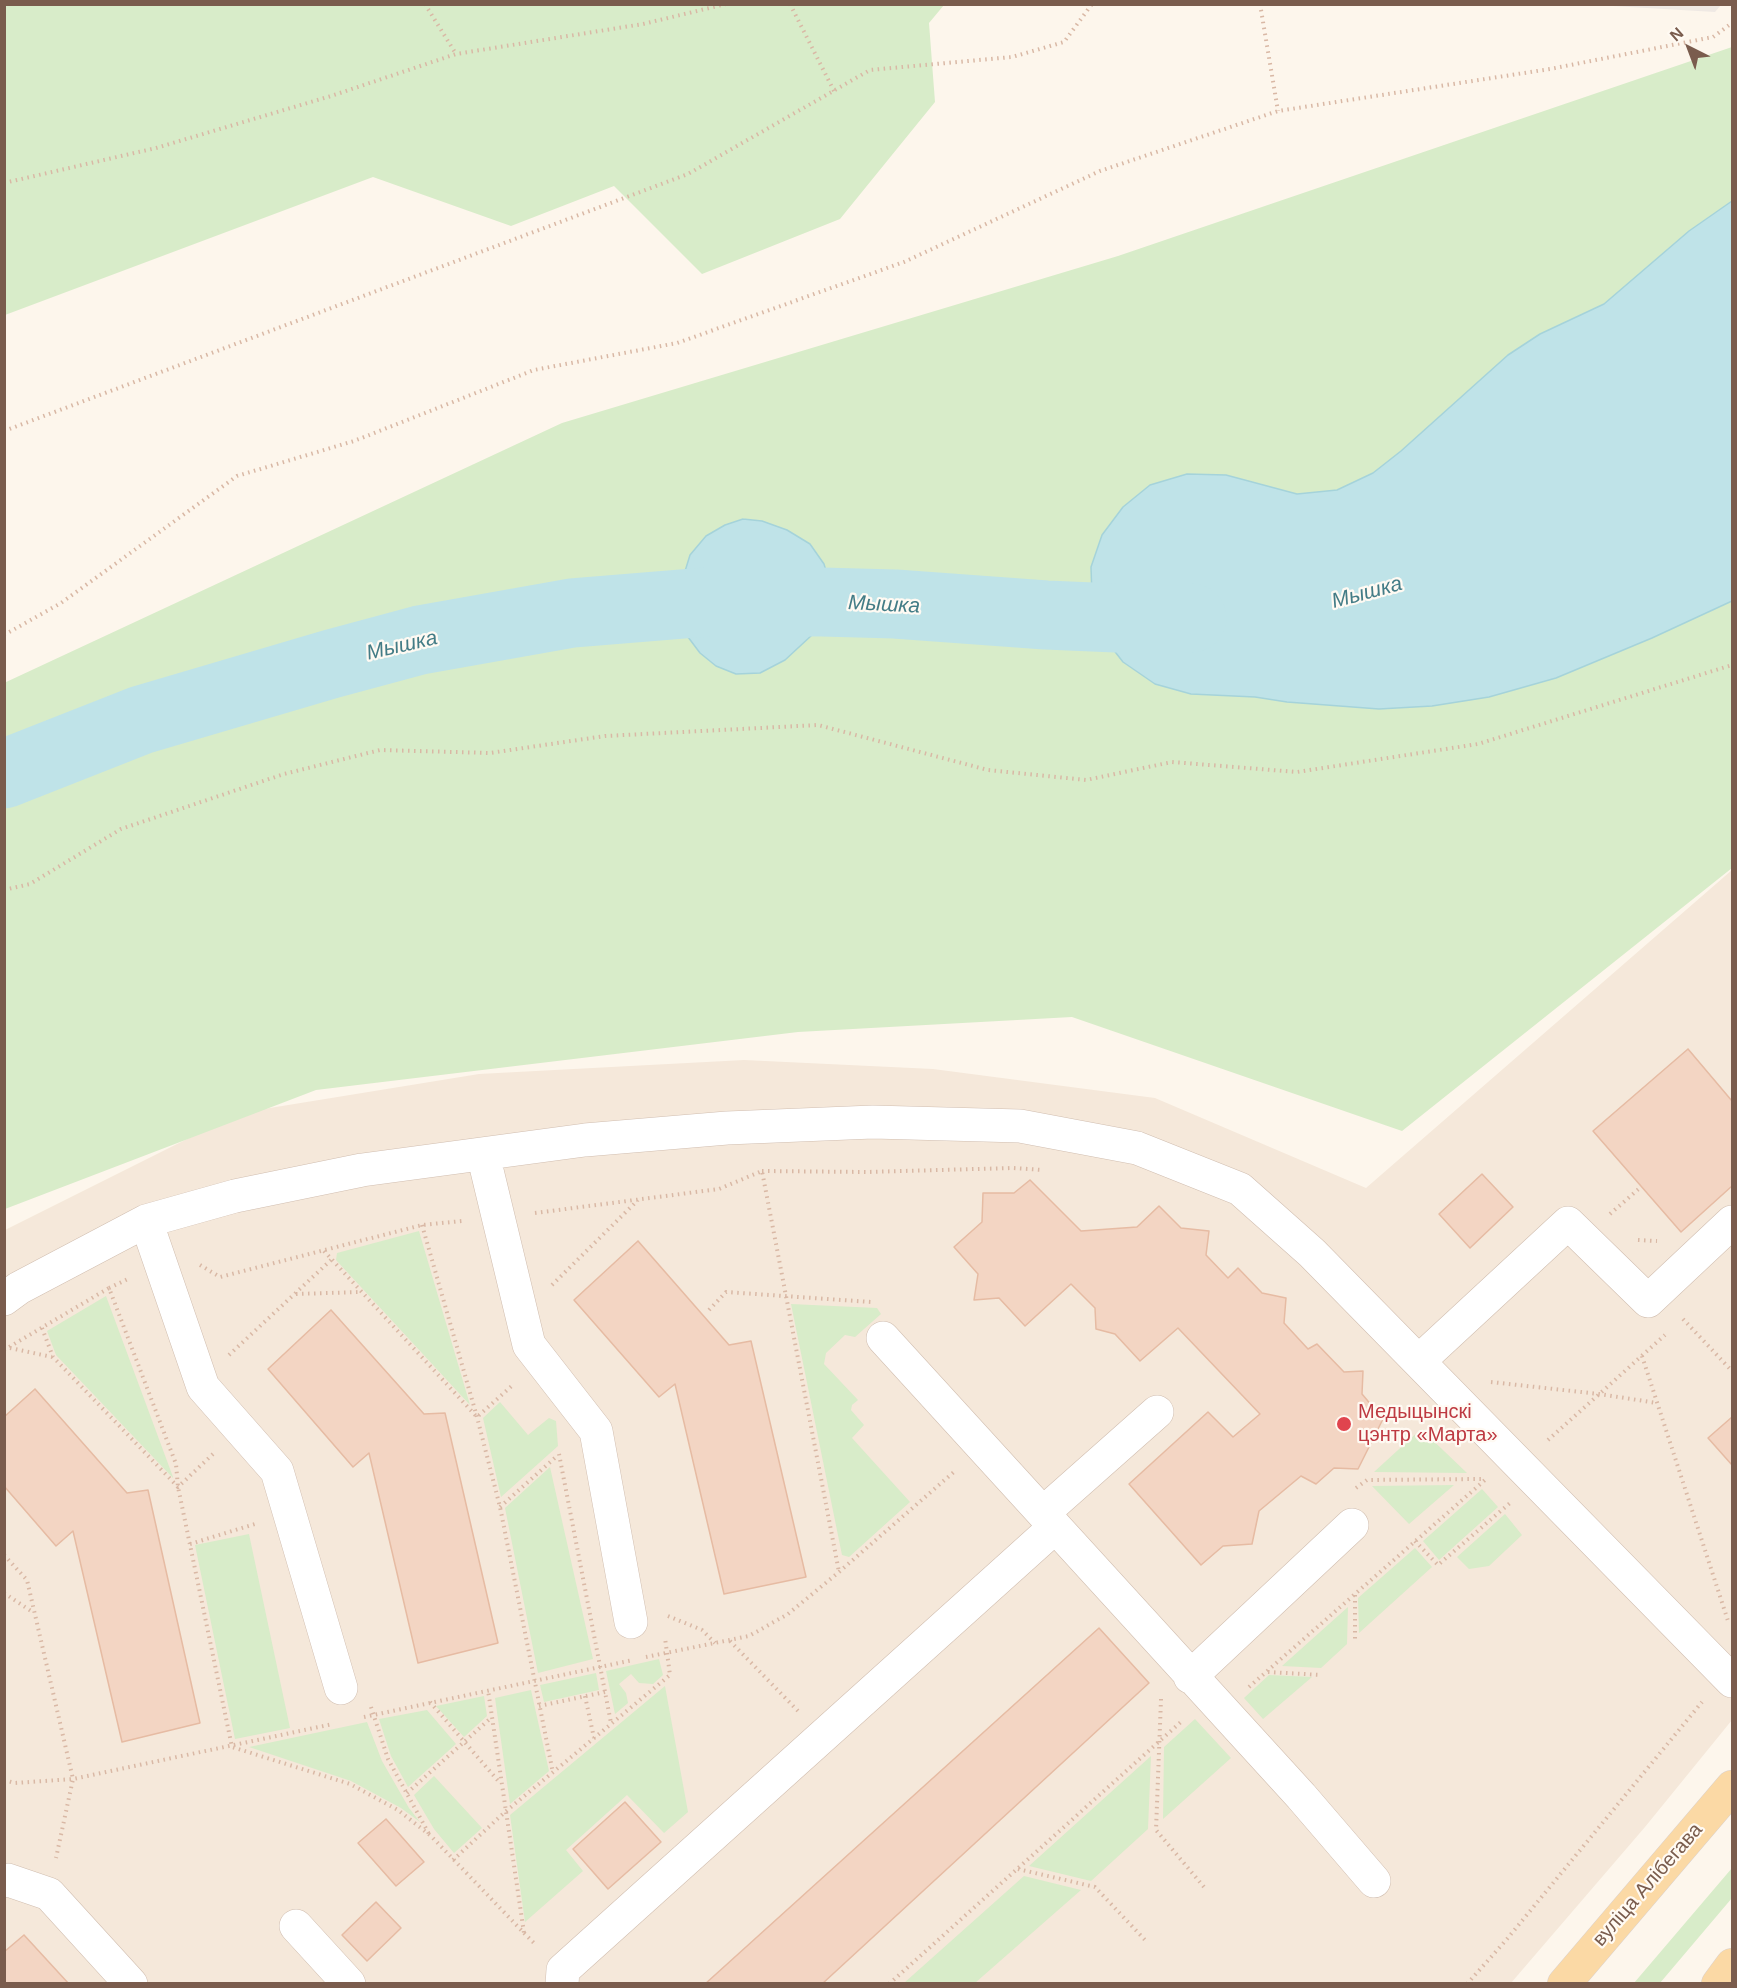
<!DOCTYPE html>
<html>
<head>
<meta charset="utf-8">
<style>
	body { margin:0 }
	#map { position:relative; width:1737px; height:1988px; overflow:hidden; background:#fdf6ec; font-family:Arial,sans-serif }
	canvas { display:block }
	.frame { position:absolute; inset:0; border:6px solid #7a5c4d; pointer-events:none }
	.north { position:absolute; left:1659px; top:18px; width:60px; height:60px; -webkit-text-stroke:4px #fffaf3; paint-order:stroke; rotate:318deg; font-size:16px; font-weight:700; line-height:24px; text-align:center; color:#7a5c4d }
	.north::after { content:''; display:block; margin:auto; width:21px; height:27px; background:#7a5c4d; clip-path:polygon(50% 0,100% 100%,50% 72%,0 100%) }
</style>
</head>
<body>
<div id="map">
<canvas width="1737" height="1988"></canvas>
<div class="frame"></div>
<div class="north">N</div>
</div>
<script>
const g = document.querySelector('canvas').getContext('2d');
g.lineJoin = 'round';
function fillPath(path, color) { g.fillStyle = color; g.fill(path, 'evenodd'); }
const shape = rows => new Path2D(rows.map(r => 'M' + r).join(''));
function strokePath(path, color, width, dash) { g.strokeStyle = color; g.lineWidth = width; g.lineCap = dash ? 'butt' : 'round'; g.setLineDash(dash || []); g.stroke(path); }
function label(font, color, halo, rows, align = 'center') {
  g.font = font + ' Arial,sans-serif'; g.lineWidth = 4.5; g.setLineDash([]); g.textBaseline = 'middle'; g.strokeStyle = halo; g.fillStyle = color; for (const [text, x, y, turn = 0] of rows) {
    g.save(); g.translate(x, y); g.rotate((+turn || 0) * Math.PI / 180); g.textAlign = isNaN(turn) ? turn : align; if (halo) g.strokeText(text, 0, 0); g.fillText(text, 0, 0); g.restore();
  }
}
const residential = shape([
	[1732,870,1732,1720,1645,1827,1511,1983,5,1984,5,1230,239,1113,479,1074,744,1060,933,1069,1155,1098,1366,1188]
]);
const industrial = shape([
	[1596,5,1721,5,1715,12]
]);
const green = shape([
	[5,4,944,4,944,5,929,23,935,102,840,219,702,274,614,186,511,226,373,177,5,315],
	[1732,47,1732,868,1402,1131,1072,1017,798,1032,316,1090,5,1209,4,683,562,423,1118,256],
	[419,1231,470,1405,336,1260,337,1253],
	[106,1296,173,1477,173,1478,56,1355,47,1331],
	[791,1304,877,1308,881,1314,855,1337,845,1335,826,1353,824,1364,858,1400,852,1405,851,1410,864,1425,852,1438,910,1502,849,1557,842,1555],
	[500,1402,528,1435,549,1418,556,1421,558,1446,501,1497,483,1418],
	[1421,1429,1467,1473,1374,1472],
	[550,1467,593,1659,538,1673,505,1508],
	[1454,1485,1409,1524,1372,1486],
	[1482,1489,1498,1507,1439,1560,1423,1541],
	[1505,1514,1522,1535,1489,1566,1469,1569,1457,1557],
	[249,1534,290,1728,235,1739,195,1545],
	[1415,1548,1432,1567,1359,1633,1358,1598],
	[1348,1607,1347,1644,1321,1668,1282,1666],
	[659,1659,663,1675,653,1684,639,1683,631,1674,619,1684,626,1693,628,1703,615,1714,606,1671],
	[596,1673,599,1690,544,1702,540,1685],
	[1269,1675,1312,1677,1263,1719,1244,1698],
	[665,1686,688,1812,664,1833,627,1795,566,1850,583,1871,525,1922,510,1815],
	[531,1690,549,1771,510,1804,495,1698],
	[484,1696,487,1716,464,1737,436,1706],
	[427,1710,456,1744,408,1787,391,1756,379,1719],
	[1195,1719,1231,1758,1163,1819,1164,1747],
	[367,1722,382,1761,409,1808,420,1822,401,1808,351,1781,249,1747],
	[1151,1756,1148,1829,1091,1881,1029,1866],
	[434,1776,482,1828,454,1853,434,1829,414,1795],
	[1732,1868,1732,1898,1660,1983,1634,1983],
	[1024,1876,1081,1890,975,1983,904,1983]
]);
const water = shape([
	[1732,201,1732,601,1652,638,1556,678,1489,697,1432,706,1379,709,1287,702,1255,697,1191,694,1155,684,1123,662,1102,635,1092,597,1091,567,1102,535,1123,507,1150,485,1187,474,1226,475,1297,494,1337,490,1373,473,1401,451,1508,355,1540,334,1604,304,1689,231,1732,201],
	[743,519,762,521,787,530,810,544,824,564,831,588,826,613,812,635,785,660,760,673,736,674,716,666,700,653,688,637,683,617,682,581,690,555,706,536,725,525,743,519]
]);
const river = shape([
	[4,774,141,720,331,664,420,640,572,613,707,602,822,602,895,604,1046,615,1116,618,1192,618]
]);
const building = shape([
	[1688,1049,1732,1101,1732,1186,1681,1232,1593,1131,1688,1049],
	[1482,1174,1513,1207,1470,1248,1439,1214,1482,1174],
	[1030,1180,1081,1231,1137,1227,1159,1206,1181,1228,1209,1231,1206,1255,1228,1278,1238,1268,1262,1293,1286,1298,1284,1323,1308,1349,1317,1344,1344,1372,1363,1371,1362,1394,1383,1419,1358,1469,1334,1468,1316,1484,1301,1476,1259,1511,1252,1544,1223,1546,1201,1565,1129,1484,1208,1412,1233,1437,1260,1414,1178,1328,1140,1361,1115,1334,1096,1329,1095,1308,1071,1284,1025,1326,999,1298,974,1300,978,1274,954,1247,982,1222,983,1193,1014,1193,1030,1180],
	[638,1241,729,1345,751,1341,806,1577,724,1594,675,1384,659,1397,574,1300,638,1241],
	[331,1310,424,1414,445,1413,498,1643,418,1663,369,1453,353,1467,268,1369,331,1310],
	[35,1389,127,1493,148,1490,200,1723,122,1742,73,1531,56,1546,4,1486,4,1417,35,1389],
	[1732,1417,1732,1465,1708,1438,1732,1417],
	[1099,1628,1149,1683,822,1984,705,1984,1099,1628],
	[625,1802,661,1842,608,1889,573,1849,625,1802],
	[386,1819,424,1862,396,1886,358,1843,386,1819],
	[376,1902,401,1928,367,1961,342,1935,376,1902],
	[24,1935,69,1984,4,1984,4,1952,24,1935]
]);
const path = shape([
	[425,4,456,54],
	[790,4,834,91],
	[1260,4,1278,111],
	[4,183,156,148,331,96,456,54,643,24,726,4],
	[4,431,688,174,870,70,1012,57,1064,42,1092,4],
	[4,635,61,603,237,476,354,441,534,370,677,343,904,262,1100,171,1278,111,1550,69,1713,37,1732,23],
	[4,890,30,884,121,829,284,774,380,750,490,753,605,736,818,725,988,770,1086,780,1172,762,1297,772,1478,744,1732,665],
	[762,1171,866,1172,1013,1168,1043,1170],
	[535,1213,719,1189,762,1171,839,1572],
	[1610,1214,1641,1187],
	[422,1225,477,1417,500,1507,553,1773],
	[1638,1240,1657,1241],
	[324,1251,477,1417,514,1384],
	[200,1265,220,1277,422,1225,462,1221],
	[552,1285,638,1200],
	[109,1288,128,1279],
	[296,1294,360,1292],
	[709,1310,726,1292,871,1302],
	[1683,1319,1732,1371],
	[42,1328,53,1357,178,1487,213,1454],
	[10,1348,52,1357],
	[4,1350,109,1288,176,1464,178,1487,232,1747,350,1784,398,1810,431,1836,524,1933,488,1690],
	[229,1355,331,1260],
	[1642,1356,1729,1624],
	[1491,1382,1599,1394,1657,1403],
	[1548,1440,1665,1335],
	[559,1454,611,1723],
	[1356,1488,1367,1480,1481,1479],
	[500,1507,558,1455],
	[1415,1541,1438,1565,1510,1503],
	[190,1544,255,1524],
	[4,1555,27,1580,73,1779,56,1858],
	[4,1593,34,1613],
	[1355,1595,1355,1639],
	[668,1616,702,1630,715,1643],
	[730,1641,798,1711],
	[646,1657,749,1636,788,1614,839,1572,955,1471],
	[1268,1672,1321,1675],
	[1249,1687,1485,1480],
	[585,1696,594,1738],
	[1161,1699,1156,1830,1204,1887],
	[430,1702,500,1783],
	[539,1706,605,1692],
	[371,1707,388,1759,429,1834],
	[364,1717,633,1660],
	[4,1780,15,1783,73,1779,333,1724],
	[407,1793,492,1717],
	[453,1860,505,1812,670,1675,665,1638],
	[1018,1869,1095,1887,1146,1941],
	[524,1933,536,1945],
	[889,1984,1183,1720],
	[1467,1984,1507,1939,1702,1702]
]);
const minor = shape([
	[483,1154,529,1345,596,1431,631,1622],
	[146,1221,203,1387,277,1471,341,1688],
	[4,1299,19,1288,146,1221,235,1196,362,1170,585,1140,727,1128,873,1122,1020,1126,1137,1148,1240,1189,1312,1253,1732,1681],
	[883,1338,1301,1796,1374,1881],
	[1419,1361,1568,1223,1648,1301,1732,1222],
	[1043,1513,1157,1412],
	[1190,1677,1352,1525],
	[4,1881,8,1880,49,1894,131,1984],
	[296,1926,349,1984],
	[562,1984,563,1970,1055,1527]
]);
const major = shape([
	[1564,1984,1732,1787],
	[1718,1984,1732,1965]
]);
const markers = [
	[1344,1424,8,"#e0444e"]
];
const healthNames = [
	["Медыцынскі",1358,1412],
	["цэнтр «Марта»",1358,1435]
];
const streetNames = [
	["вуліца Алібегава",1648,1885,-49]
];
const waterNames = [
	["Мышка",1367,593,-15],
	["Мышка",884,605,3],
	["Мышка",402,646,-13]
];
fillPath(residential, '#f5e8da');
fillPath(industrial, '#efe9e4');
fillPath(green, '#d8ecc9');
fillPath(water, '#bfe3e8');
strokePath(water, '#a5d3da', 1.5);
strokePath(river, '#bfe3e8', 69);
fillPath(building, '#f3d5c3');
strokePath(building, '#e6bba3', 1.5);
strokePath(minor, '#d1beb0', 34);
strokePath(major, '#dad1cd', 34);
strokePath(path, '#d9b8a5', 4, [1.5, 4.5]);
strokePath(minor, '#fff', 33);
strokePath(major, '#fbd9a5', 33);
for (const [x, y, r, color] of markers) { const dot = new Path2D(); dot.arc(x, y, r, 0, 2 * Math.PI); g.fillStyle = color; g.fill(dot); strokePath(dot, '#fffaf3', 2); }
label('20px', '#be3a42', '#fffaf3', healthNames, 'left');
label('20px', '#7a5c4d', '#fffaf3', streetNames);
label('italic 21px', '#437c86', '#fffaf3', waterNames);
</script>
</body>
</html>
